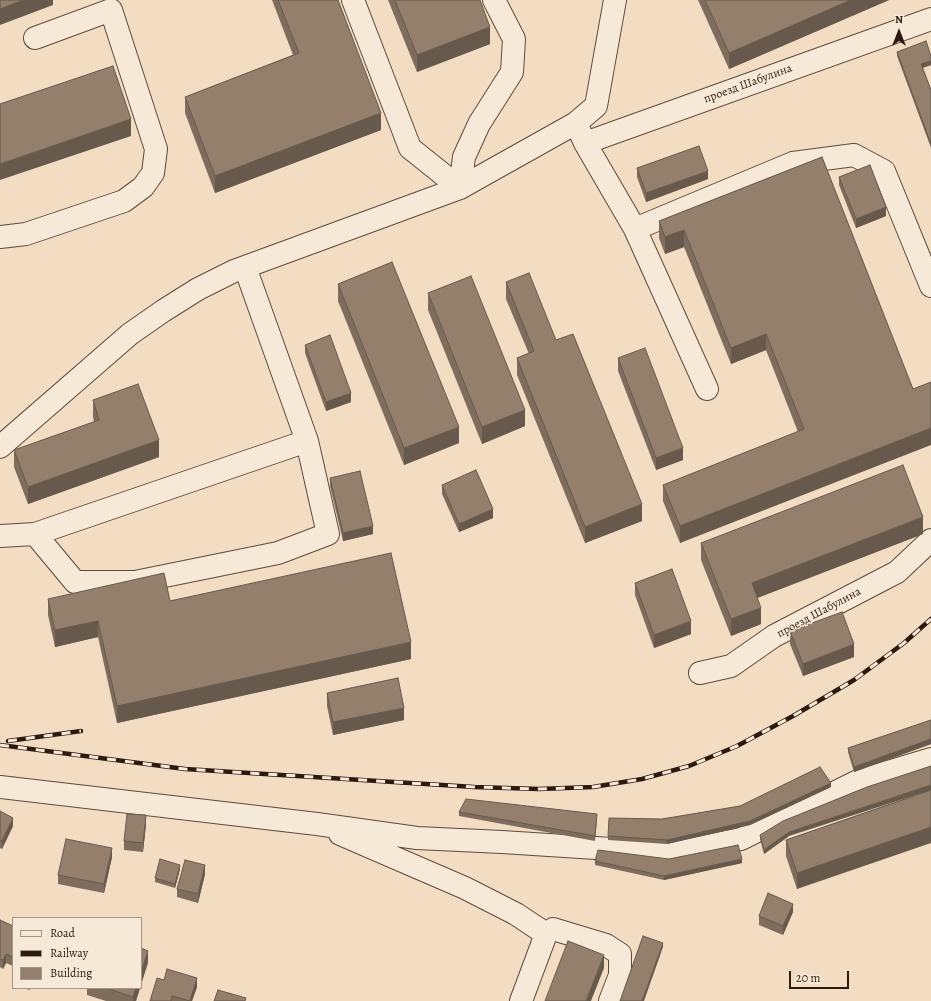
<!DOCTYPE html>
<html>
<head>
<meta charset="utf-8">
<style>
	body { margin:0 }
	#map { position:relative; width:931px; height:1001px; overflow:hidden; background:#f2ddc2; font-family:Alegreya,serif }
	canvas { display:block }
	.legend { position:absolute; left:12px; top:917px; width:130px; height:72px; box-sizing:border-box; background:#f7e9d7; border:1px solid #a69687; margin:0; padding:5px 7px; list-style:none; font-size:12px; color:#2c190f }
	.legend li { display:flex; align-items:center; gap:8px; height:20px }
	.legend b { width:20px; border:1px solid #a69687 }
	.north { position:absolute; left:879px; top:12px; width:40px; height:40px; -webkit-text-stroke:3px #f7e9d7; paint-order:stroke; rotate:0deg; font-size:11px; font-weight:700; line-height:16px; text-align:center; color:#2c190f }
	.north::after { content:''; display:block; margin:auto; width:14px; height:18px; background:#2c190f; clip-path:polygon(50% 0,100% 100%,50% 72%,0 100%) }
	.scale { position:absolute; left:789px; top:971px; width:60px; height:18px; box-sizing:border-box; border:2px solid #2c190f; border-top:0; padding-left:5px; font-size:12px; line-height:14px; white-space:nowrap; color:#2c190f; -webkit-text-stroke:3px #f7e9d7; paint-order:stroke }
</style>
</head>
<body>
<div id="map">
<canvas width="931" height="1001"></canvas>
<ul class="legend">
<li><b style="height:5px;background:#f7e9d7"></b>Road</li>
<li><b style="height:5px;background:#2c190f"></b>Railway</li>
<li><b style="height:11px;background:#937f6c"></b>Building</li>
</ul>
<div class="north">N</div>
<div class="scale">20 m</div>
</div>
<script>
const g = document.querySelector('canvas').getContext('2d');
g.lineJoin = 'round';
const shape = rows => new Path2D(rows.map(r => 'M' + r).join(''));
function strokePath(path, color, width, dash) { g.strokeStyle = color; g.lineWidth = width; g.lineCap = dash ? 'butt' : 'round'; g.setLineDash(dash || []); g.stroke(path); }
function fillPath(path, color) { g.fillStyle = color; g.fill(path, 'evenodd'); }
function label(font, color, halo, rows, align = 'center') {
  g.font = font + ' Alegreya,serif'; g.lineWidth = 3; g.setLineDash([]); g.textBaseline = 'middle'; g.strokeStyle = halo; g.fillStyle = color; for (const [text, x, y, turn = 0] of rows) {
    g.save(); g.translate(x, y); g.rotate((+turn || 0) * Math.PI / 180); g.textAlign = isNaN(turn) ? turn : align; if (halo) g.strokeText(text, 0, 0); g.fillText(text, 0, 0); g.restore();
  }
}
const minor = shape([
	[353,0,410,148,460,188],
	[576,123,585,143,931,19],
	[585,143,635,229,707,389],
	[460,188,464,157,479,124,512,72,514,39,494,0],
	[635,229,793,163,854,155,884,171,931,286],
	[0,237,26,234,124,201,143,187,153,173,156,149,111,10,35,38],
	[0,447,130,334,163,311,198,289,234,271,460,188,576,123,596,106,615,0],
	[35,534,75,582,135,582,278,553,328,534,307,441],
	[0,536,35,534,307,441,245,267],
	[700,673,731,666,774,636,897,572,931,540],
	[0,787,317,824,417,838,502,842,674,853,741,839,858,781,931,759],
	[340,834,465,888,516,914,546,934],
	[521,1001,546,934,553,929,606,945,620,954,620,975,610,1001]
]);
const rail = shape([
	[8,741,81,731],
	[0,745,185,769,474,787,539,789,593,787,642,779,689,766,737,746,793,716,854,680,904,643,931,619]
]);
const wall = shape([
	[272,0,338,0,381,130,215,193,185,113,185,97,293,55],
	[388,0,480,0,490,44,417,72],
	[698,0,889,0,729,69],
	[897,52,931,56,931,65,923,68,931,90,931,148,897,56],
	[822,157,913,389,680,543,663,501,663,485,798,432,766,350,731,364,684,247,665,254,659,238,659,221],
	[637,168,708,179,646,202,637,177],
	[839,177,886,216,856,228,839,185],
	[506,282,556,340,642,521,585,543,517,375,517,358,529,354,506,299],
	[338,284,459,443,404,465,338,301],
	[428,293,525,426,482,444,428,310],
	[305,345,351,402,326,411,305,353],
	[618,358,683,460,656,470,618,371],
	[93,400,159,457,28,504,14,467,14,450,94,422,93,417],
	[330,478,373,534,343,541,330,486],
	[442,485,493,518,459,532,442,494],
	[923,534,757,598,761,624,731,636,701,560,701,543],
	[635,583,691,634,654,648,635,595],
	[48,599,170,601,411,659,117,723,98,637,55,647,48,615],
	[790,631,854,657,803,676,790,644],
	[327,693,404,720,333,735,327,706],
	[931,720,931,744,854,772,848,752,848,748],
	[831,787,750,825,667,844,608,840,608,836,662,819,740,806],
	[931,790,797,889,786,856,786,840],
	[0,811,13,826,2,849,0,848],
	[459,812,597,819,595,841,459,816],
	[146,824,143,852,124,850,124,841],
	[760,835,789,836,764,854,760,839],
	[112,857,104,893,58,884,58,875],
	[669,859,742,863,664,880,595,865,595,861],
	[180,869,175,888,155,882,155,878],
	[205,874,198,903,177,897,177,889],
	[793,912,783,935,759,925,759,916],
	[0,920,13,926,13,966,6,963,3,969,0,967],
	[164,980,197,987,192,1001,150,1001],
	[23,988,30,988,30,990],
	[87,988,140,988,136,1001,106,1001,87,995]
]);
const shadedWall = shape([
	[23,0,53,0,53,5,0,25,0,9],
	[851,0,889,0,729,69,729,53],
	[490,27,490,44,417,72,417,55],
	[931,61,931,65,921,68,921,64],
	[381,113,381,130,215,193,215,176],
	[131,119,131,136,0,180,0,164],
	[708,171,708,179,646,202,646,193],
	[886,207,886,216,856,228,856,219],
	[684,230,684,247,665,254,665,237],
	[766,334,766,350,731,364,731,348],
	[351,393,351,402,326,411,326,402],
	[525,410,525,426,482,444,482,427],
	[459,427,459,443,404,465,404,448],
	[931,428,931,445,680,543,680,526],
	[159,440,159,457,28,504,28,487],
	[683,448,683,460,656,470,656,458],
	[642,504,642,521,585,543,585,527],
	[493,509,493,518,459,532,459,524],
	[923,517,923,534,752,600,752,583],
	[373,526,373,534,343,541,343,533],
	[761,608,761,624,731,636,731,619],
	[98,621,98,637,55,647,55,630],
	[691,621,691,634,654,648,654,635],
	[411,642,411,659,117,723,117,706],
	[854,644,854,657,803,676,803,664],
	[404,708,404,720,333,735,333,722],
	[931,739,931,744,854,772,854,767],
	[831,783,831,787,750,825,667,844,667,840],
	[931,785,931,790,789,836,764,854,764,850,789,832],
	[146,815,146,824,143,852,143,843],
	[13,818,13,826,2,849,2,841],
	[931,827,931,843,797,889,797,873],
	[112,848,112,857,104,893,104,884],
	[742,859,742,863,664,880,664,876],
	[180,865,180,869,175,888,175,884],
	[205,865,205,874,198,903,198,894],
	[793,904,793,912,783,935,783,926],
	[663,943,663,947,644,1001,642,1001],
	[148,951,148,963,141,985,141,972],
	[6,954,6,963,3,969,3,960],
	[604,955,604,968,591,1001,586,1001],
	[197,978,197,987,192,1001,190,1001],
	[136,988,140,988,136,1001,133,1001,133,997]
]);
const building = shape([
	[0,0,23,0,0,9,0,0],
	[278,0,338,0,381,113,215,176,185,97,299,53,278,0],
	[395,0,480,0,490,27,417,55,395,0],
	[705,0,851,0,729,53,705,0],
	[926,41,931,56,931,61,921,64,931,90,931,144,897,52,926,41],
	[113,66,131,119,0,164,0,104,113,66],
	[699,146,708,171,646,193,637,168,699,146],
	[822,157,913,389,931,382,931,428,680,526,663,485,804,429,766,334,731,348,684,230,665,237,659,221,822,157],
	[870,165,886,207,856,219,839,177,870,165],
	[392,262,459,427,404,448,338,284,392,262],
	[529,273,556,340,573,334,642,504,585,527,517,358,534,351,506,282,529,273],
	[471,276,525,410,482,427,428,293,471,276],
	[330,335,351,393,326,402,305,345,330,335],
	[645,348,683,448,656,458,618,358,645,348],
	[138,384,159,440,28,487,14,450,99,420,93,400,138,384],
	[903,465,923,517,752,583,761,608,731,619,701,543,903,465],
	[476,470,493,509,459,524,442,485,476,470],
	[360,471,373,526,343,533,330,478,360,471],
	[391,553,411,642,117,706,98,621,55,630,48,599,164,573,170,601,391,553],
	[672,569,691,621,654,635,635,583,672,569],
	[842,612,854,644,803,664,790,631,842,612],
	[398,678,404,708,333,722,327,693,398,678],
	[931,720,931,739,854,767,848,748,931,720],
	[931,766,931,785,789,832,764,850,760,835,783,821,867,787,931,766],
	[820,767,831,783,750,821,667,840,608,836,609,818,662,819,740,806,820,767],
	[931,790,931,827,797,873,786,840,931,790],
	[466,799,597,814,595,836,459,812,466,799],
	[0,811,13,818,2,841,0,840,0,811],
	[127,814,146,815,143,843,124,841,127,814],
	[66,839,112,848,104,884,58,875,66,839],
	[738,845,742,859,664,876,595,861,598,850,669,859,738,845],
	[160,859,180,865,175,884,155,878,160,859],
	[185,860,205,865,198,894,177,889,185,860],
	[768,893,793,904,783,926,759,916,768,893],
	[0,920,13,926,13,957,6,954,3,960,0,959,0,920],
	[643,936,663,943,642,1001,620,1001,643,936],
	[568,941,604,955,586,1001,545,1001,568,941],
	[141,948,148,951,141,972,141,948],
	[167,969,197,978,190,1001,172,996,171,1001,150,1001,157,978,164,980,167,969],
	[106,988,136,988,133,997,106,988],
	[218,990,246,998,245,1001,214,1001,218,990]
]);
const streetNames = [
	["проезд Шабулина",748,84,-20],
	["проезд Шабулина",819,613,-28]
];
strokePath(minor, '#5e4a3c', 24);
strokePath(minor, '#f7e9d7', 22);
strokePath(rail, '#2c190f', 4.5);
strokePath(rail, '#f7e9d7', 3, [9]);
fillPath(wall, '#7e6d5d');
fillPath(shadedWall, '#67594c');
fillPath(building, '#937f6c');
strokePath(building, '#67594c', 1);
label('12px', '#2c190f', '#f7e9d7', streetNames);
</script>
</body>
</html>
